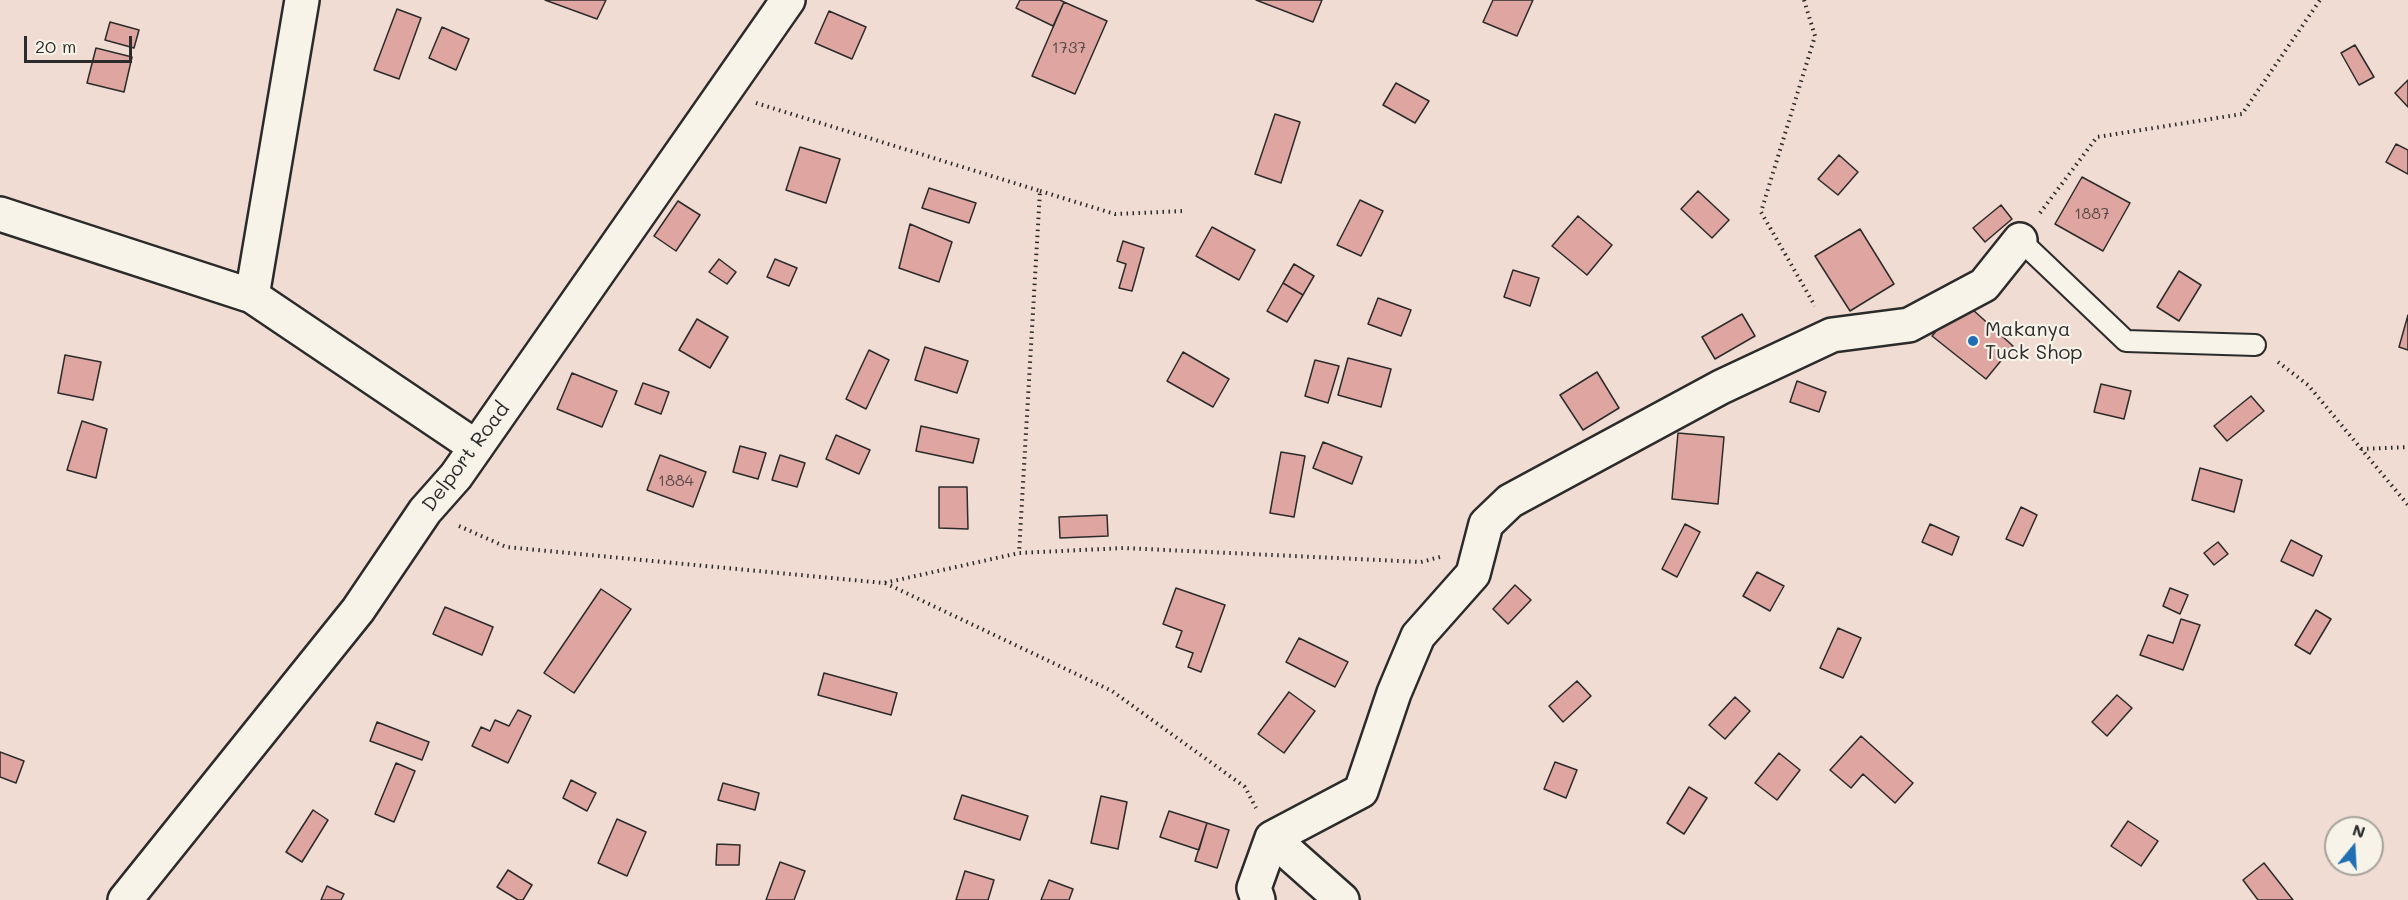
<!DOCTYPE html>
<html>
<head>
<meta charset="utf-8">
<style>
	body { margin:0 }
	#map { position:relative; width:2408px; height:900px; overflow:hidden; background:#f0dcd2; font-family:Mali,sans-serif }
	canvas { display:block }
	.north { position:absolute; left:2324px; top:816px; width:60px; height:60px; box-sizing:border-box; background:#f7f3e8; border:2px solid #a5a39c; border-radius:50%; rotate:18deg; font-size:16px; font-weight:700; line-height:24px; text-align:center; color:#2b2b2b }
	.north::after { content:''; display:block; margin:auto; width:21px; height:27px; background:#1f6fb2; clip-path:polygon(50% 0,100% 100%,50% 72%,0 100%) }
	.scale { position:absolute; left:24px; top:36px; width:108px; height:27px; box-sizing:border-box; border:3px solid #2b2b2b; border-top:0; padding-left:8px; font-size:18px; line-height:21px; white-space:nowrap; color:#2b2b2b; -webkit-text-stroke:4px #f7f3e8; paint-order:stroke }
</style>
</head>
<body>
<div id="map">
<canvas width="2408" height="900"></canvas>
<div class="north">N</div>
<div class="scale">20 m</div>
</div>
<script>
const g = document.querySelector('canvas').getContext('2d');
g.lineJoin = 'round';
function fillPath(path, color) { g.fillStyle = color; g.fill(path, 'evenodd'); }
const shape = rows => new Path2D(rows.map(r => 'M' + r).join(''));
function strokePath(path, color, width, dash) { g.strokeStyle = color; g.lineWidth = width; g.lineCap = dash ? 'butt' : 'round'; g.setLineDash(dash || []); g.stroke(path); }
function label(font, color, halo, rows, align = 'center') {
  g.font = font + ' Mali,sans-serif'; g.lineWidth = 4.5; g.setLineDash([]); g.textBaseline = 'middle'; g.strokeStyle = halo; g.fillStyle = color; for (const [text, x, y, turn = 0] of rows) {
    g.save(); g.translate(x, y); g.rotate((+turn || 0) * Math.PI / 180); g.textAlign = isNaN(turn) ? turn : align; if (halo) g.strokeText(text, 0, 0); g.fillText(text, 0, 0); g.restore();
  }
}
const building = shape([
	[545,0,606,0,597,19,545,0],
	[1020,0,1060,0,1064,2,1053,26,1016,8,1020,0],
	[1256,0,1322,0,1313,22,1256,0],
	[1493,0,1533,0,1517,36,1483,22,1493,0],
	[1064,2,1107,21,1075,94,1032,76,1064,2],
	[397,9,421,18,399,79,374,70,397,9],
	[829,11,866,27,852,59,815,43,829,11],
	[110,22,139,30,134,48,105,40,110,22],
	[442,27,469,39,456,70,429,58,442,27],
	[2355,45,2374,77,2359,85,2341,53,2355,45],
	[96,48,132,57,124,92,87,83,96,48],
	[2408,80,2408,107,2395,93,2408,80],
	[1396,83,1429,101,1415,123,1383,105,1396,83],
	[1275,114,1300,122,1281,183,1255,174,1275,114],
	[2396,144,2408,150,2408,174,2386,162,2396,144],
	[800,147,840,159,826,203,786,190,800,147],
	[1839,155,1858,172,1838,195,1818,179,1839,155],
	[2082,177,2130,203,2103,251,2055,224,2082,177],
	[929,188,976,203,969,223,922,208,929,188],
	[1698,191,1729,220,1712,238,1681,209,1698,191],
	[1360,200,1383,211,1361,256,1337,245,1360,200],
	[678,201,700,215,676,251,654,236,678,201],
	[2001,205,2012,219,1985,242,1973,228,2001,205],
	[1578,216,1612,245,1587,275,1552,246,1578,216],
	[910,224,952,242,939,282,899,268,910,224],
	[1212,227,1255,250,1239,280,1196,256,1212,227],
	[1860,229,1894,284,1850,311,1815,256,1860,229],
	[1123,241,1144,248,1132,291,1119,288,1126,264,1117,261,1123,241],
	[719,259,736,272,727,284,709,272,719,259],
	[775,259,797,268,789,286,767,277,775,259],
	[1294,264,1314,276,1303,295,1283,283,1294,264],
	[1513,270,1539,278,1530,306,1504,297,1513,270],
	[2179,271,2201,285,2179,321,2157,307,2179,271],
	[1283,283,1303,295,1287,322,1267,311,1283,283],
	[1378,298,1411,310,1401,336,1368,324,1378,298],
	[1962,300,2013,346,1986,379,1932,336,1962,300],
	[1742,314,1755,336,1715,359,1702,337,1742,314],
	[2408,315,2408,350,2399,347,2408,315],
	[697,319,728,337,710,368,679,350,697,319],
	[925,347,968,361,957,393,915,380,925,347],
	[869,350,889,360,866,409,846,399,869,350],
	[1183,352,1229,379,1213,407,1167,381,1183,352],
	[65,355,101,362,93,400,58,393,65,355],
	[1348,358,1391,369,1381,407,1338,395,1348,358],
	[1315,360,1339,366,1328,403,1305,396,1315,360],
	[1597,372,1619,408,1583,430,1560,395,1597,372],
	[572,373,617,391,602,427,557,409,572,373],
	[1797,381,1826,392,1819,412,1790,402,1797,381],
	[643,383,669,392,661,414,635,404,643,383],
	[2101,384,2131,391,2124,419,2094,412,2101,384],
	[2251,396,2264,411,2227,441,2214,426,2251,396],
	[82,421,107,429,96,478,67,470,82,421],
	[921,426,979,439,973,463,916,451,921,426],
	[1678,433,1724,437,1718,504,1672,499,1678,433],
	[836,435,870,450,859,474,826,459,836,435],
	[1323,442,1362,457,1352,484,1313,468,1323,442],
	[740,446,766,453,758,479,733,472,740,446],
	[1281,452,1305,456,1294,517,1270,513,1281,452],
	[660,455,706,472,693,507,647,490,660,455],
	[780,455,805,463,797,487,772,480,780,455],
	[2200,468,2242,480,2234,512,2192,500,2200,468],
	[939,487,967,487,968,529,939,528,939,487],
	[2021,507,2037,515,2023,546,2006,539,2021,507],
	[1107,515,1108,536,1060,538,1059,517,1107,515],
	[1685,524,1700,532,1677,577,1662,569,1685,524],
	[1930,524,1959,537,1952,555,1922,542,1930,524],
	[2291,540,2322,556,2313,576,2281,561,2291,540],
	[2218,542,2228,554,2214,565,2204,553,2218,542],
	[1757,572,1784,586,1770,611,1743,596,1757,572],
	[1515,585,1531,600,1508,624,1493,609,1515,585],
	[1176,588,1225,605,1201,672,1188,667,1193,653,1176,647,1182,631,1163,624,1176,588],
	[2170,588,2188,595,2180,614,2163,606,2170,588],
	[601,589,631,609,574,693,544,673,601,589],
	[445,607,493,627,482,655,433,634,445,607],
	[2316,610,2331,619,2310,654,2295,645,2316,610],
	[2181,619,2200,625,2183,670,2140,655,2148,635,2173,643,2181,619],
	[1838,628,1861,638,1843,678,1820,668,1838,628],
	[1299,638,1348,662,1335,687,1286,662,1299,638],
	[824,673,897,693,891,715,818,695,824,673],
	[1577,681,1591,696,1563,722,1549,706,1577,681],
	[1289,692,1315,711,1284,753,1258,734,1289,692],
	[2117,695,2132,708,2107,736,2092,722,2117,695],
	[1735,697,1750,711,1725,739,1709,725,1735,697],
	[518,710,531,716,508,763,472,746,481,727,490,731,495,720,509,726,518,710],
	[377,722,429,742,422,760,370,741,377,722],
	[1861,736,1913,783,1895,803,1863,774,1851,788,1830,770,1861,736],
	[0,752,24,761,16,783,0,777,0,752],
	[1779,753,1800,770,1777,800,1755,783,1779,753],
	[1555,762,1577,770,1566,798,1544,789,1555,762],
	[396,763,415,771,394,822,375,814,396,763],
	[571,780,596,793,587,811,563,798,571,780],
	[723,783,759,793,755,810,718,800,723,783],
	[1689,787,1707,798,1684,834,1667,823,1689,787],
	[962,795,1028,816,1020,840,954,819,962,795],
	[1101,796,1127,802,1118,849,1091,843,1101,796],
	[313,810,328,820,302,862,286,852,313,810],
	[1169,811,1207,823,1199,850,1160,837,1169,811],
	[617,819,646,832,627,876,598,863,617,819],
	[2128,821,2158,841,2141,866,2111,846,2128,821],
	[1207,823,1229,830,1217,868,1195,861,1207,823],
	[717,844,740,845,739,865,716,865,717,844],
	[780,862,805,871,794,900,766,900,780,862],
	[2264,863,2293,900,2258,900,2243,880,2264,863],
	[508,870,532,885,523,900,518,900,497,887,508,870],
	[965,871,994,880,988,900,956,900,965,871],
	[1049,880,1073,889,1069,900,1041,900,1049,880],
	[327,886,344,894,341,900,321,900,327,886]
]);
const path = shape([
	[1804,0,1815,36,1761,212,1815,306],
	[756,103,1040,191,1019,553],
	[1040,191,1115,214,1184,211],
	[2040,213,2097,137,2242,114,2320,0],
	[2278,362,2308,385,2408,505],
	[2361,449,2408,447],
	[459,526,506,547,884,583,1019,553,1124,548,1421,562,1440,557],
	[885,583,1112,691,1245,787,1256,808]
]);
const service = shape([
	[2020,240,2126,341,2255,345]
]);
const minor = shape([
	[0,214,252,296,476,447],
	[252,296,302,0],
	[1272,838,1342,900],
	[1258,900,1254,888,1272,838,1361,791,1394,693,1418,636,1473,574,1486,524,1510,501,1721,387,1832,335,1909,325,1984,285,2020,240]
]);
const tertiary = shape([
	[125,900,358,610,425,511,456,476,788,0]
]);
const markers = [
	[1973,341,6,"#1f6fb2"]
];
const numberNames = [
	["1737",1069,48],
	["1887",2092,214],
	["1884",676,481]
];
const poiNames = [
	["Makanya",1985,330],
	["Tuck Shop",1985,353]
];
const streetNames = [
	["Delport Road",466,457,-53]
];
fillPath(building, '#dfa5a0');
strokePath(building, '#2b2b2b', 1.5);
strokePath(service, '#2b2b2b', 24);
strokePath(minor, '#2b2b2b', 38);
strokePath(tertiary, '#2b2b2b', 38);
strokePath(path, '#2b2b2b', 4, [1.5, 4.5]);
strokePath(service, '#f7f3e8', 20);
strokePath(minor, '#f7f3e8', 33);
strokePath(tertiary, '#f7f3e8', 33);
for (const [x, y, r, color] of markers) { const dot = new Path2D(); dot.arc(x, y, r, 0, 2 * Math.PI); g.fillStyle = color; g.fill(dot); strokePath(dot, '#f7f3e8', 2); }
label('16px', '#584a48', null, numberNames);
label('20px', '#2b2b2b', '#f7f3e8', poiNames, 'left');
label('20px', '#2b2b2b', '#f7f3e8', streetNames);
</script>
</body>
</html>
